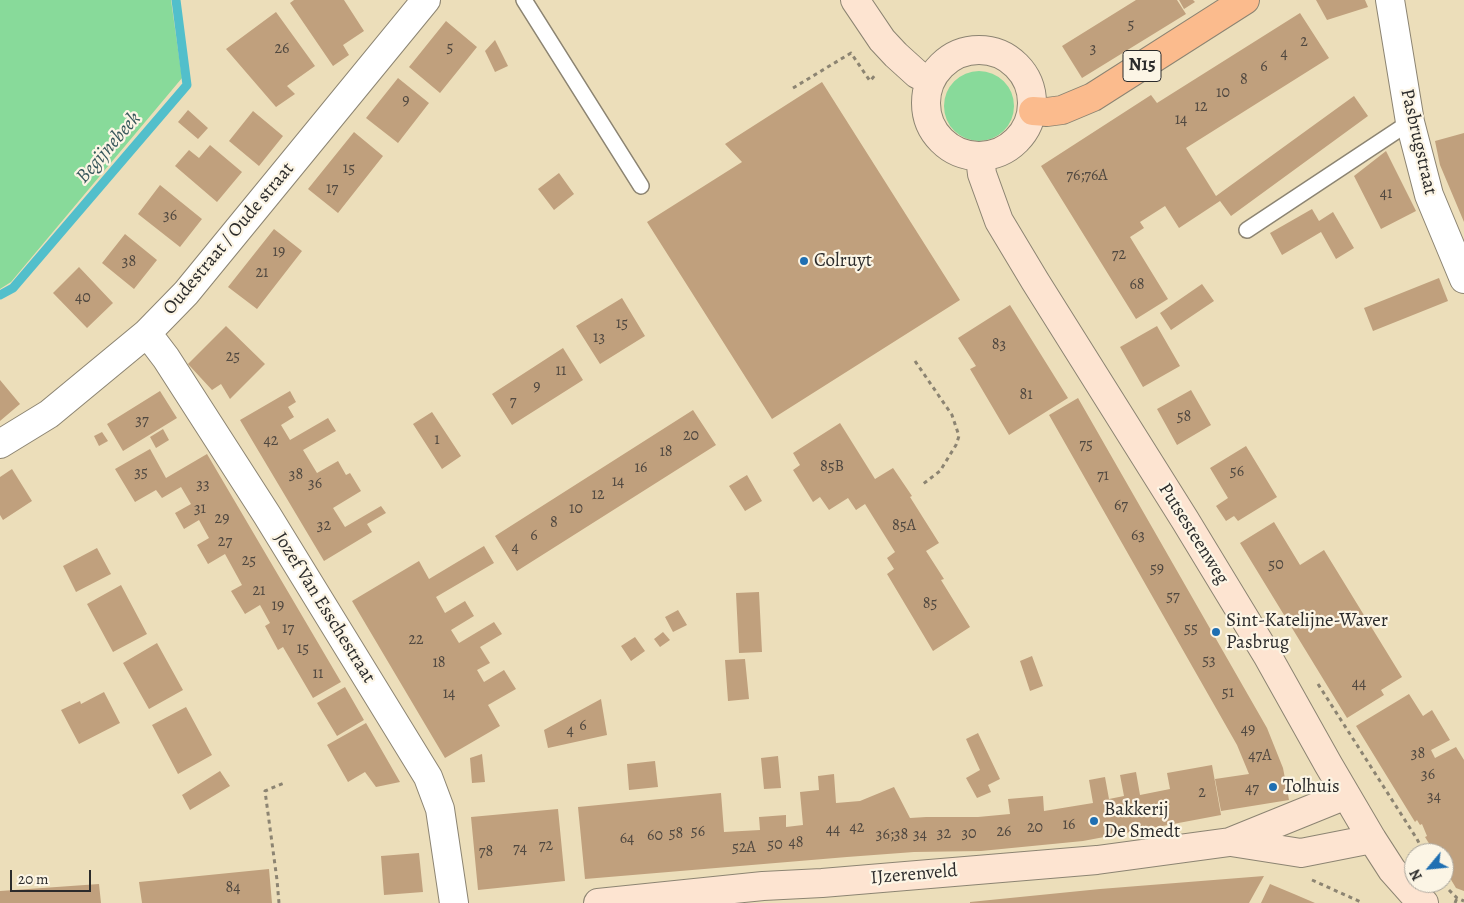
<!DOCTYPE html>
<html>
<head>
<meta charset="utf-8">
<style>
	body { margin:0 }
	#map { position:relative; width:1464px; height:903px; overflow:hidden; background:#ecdeba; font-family:Alegreya,serif }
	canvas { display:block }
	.north { position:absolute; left:1404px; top:843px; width:50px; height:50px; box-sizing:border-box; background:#fcf5e5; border:1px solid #a8a49b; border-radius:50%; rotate:242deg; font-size:14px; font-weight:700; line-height:20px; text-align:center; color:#2b2b2b }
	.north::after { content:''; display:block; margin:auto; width:18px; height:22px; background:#1f6fb2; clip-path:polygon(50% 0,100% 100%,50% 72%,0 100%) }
	.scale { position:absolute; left:10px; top:870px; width:81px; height:22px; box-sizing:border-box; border:2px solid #2b2b2b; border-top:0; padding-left:6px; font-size:15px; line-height:18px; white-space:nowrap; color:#2b2b2b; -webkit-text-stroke:4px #fcf5e5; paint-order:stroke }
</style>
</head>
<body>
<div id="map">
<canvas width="1464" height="903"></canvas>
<div class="north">N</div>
<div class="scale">20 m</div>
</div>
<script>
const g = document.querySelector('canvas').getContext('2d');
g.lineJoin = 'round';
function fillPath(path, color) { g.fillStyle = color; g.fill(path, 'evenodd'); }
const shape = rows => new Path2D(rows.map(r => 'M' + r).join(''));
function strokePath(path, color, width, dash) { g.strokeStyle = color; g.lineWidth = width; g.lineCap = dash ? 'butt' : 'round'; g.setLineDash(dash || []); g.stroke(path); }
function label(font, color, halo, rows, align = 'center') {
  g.font = font + ' Alegreya,serif'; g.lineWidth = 4.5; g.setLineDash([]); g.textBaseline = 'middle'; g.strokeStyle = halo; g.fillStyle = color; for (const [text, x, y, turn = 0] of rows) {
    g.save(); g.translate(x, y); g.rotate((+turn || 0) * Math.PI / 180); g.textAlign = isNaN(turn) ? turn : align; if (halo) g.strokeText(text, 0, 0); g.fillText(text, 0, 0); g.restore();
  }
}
const green = shape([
	[0,0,171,0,182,78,11,282,0,289],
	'944 106a35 35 0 1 1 70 0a35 35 0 1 1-70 0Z'
]);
const stream = shape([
	[0,295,13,288,187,85,176,0]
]);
const building = shape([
	[294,0,344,0,364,31,343,45,349,55,333,66,290,3],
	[1136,0,1177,0,1186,14,1082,78,1062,46],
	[1179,0,1193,0,1195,2,1184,9],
	[1316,0,1365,0,1368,7,1327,20],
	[276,12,315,66,287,86,295,94,276,107,226,49],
	[1300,13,1329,58,1186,148,1216,196,1354,96,1368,116,1231,216,1220,201,1179,228,1165,206,1140,222,1144,228,1130,237,1168,299,1136,319,1041,166,1151,95,1157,103],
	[446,21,477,47,440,93,409,67],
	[495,40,508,66,495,72,485,51],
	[398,78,429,103,398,143,366,118],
	[822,82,960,300,772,419,647,222,742,162,725,144],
	[188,110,208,128,198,139,178,122],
	[253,111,283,136,259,166,229,141],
	[354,132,383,156,338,213,308,189],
	[1464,133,1464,222,1440,165,1435,141],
	[210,145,242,172,217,202,175,166,189,150,199,158],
	[1386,151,1416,211,1381,229,1354,176],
	[559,173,574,194,554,210,538,189],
	[160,185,202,219,180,247,138,214],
	[1312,209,1319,221,1333,212,1354,248,1336,259,1321,232,1282,255,1270,233],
	[274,229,302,251,257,309,228,287],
	[125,234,157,260,134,289,102,263],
	[79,267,113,303,87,328,53,293],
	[1439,278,1448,301,1373,331,1364,308],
	[1202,284,1214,301,1171,330,1160,313],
	[622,298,645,336,600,364,576,326],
	[1010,305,1068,398,1009,435,970,369,976,366,958,338],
	[226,326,265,364,230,399,221,384,212,390,188,364],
	[1157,326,1180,366,1143,387,1120,347],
	[563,348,583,380,512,425,492,394],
	[0,380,20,404,0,421],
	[1191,390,1211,425,1177,445,1157,409],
	[160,391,177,418,123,451,107,424],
	[290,391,296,402,288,407,294,417,281,425,290,440,328,418,336,431,303,450,317,473,338,461,346,475,350,473,361,491,333,508,345,527,381,506,386,513,367,524,372,532,324,561,240,420],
	[1078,398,1267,728,1283,768,1289,800,1221,811,1215,779,1249,774,1237,745,1049,415],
	[693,410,716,445,517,571,495,536],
	[432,412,461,456,442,469,413,424],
	[840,423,875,479,893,468,912,496,910,497,939,543,926,551,944,579,941,580,970,627,933,651,887,574,894,569,887,558,895,552,865,504,856,510,848,498,829,510,820,497,813,502,793,470,800,465,793,453],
	[163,429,169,440,156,448,150,437],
	[102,432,108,441,99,446,94,436],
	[1246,446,1277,497,1238,521,1234,516,1226,521,1216,506,1228,498,1210,468],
	[150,449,166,478,207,454,341,682,313,698,283,647,278,650,265,626,270,623,260,605,245,614,231,591,242,585,225,554,208,564,197,545,209,538,199,520,184,529,175,513,191,504,181,487,162,498,156,490,135,502,115,469],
	[12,469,32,501,3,520,0,515,0,477],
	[747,475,762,501,745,511,729,486],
	[1274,522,1300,565,1324,550,1402,677,1381,690,1384,695,1347,718,1240,543],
	[484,546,494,563,436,597,445,613,465,601,474,616,451,630,459,643,494,622,502,634,480,647,490,663,477,670,484,682,504,670,516,689,488,705,500,726,445,758,352,601,419,561,429,579],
	[97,548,111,574,76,592,63,566],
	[121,585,147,634,113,652,87,604],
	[759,592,762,652,739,653,736,593],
	[678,610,687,625,673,632,665,617],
	[663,632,670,640,660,647,654,639],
	[635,637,645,651,631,661,621,646],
	[157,643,183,690,149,709,123,663],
	[1032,656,1043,686,1030,691,1020,661],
	[745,659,749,699,728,701,725,660],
	[345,687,364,720,337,736,317,703],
	[104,692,120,723,79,744,61,710,80,701,81,704],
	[1409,694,1423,716,1432,710,1450,740,1431,750,1435,758,1456,747,1464,760,1464,891,1456,888,1444,868,1444,853,1435,853,1425,837,1427,836,1422,824,1420,825,1417,820,1415,822,1356,726],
	[601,699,607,735,548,748,544,730],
	[186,707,212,755,178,774,152,725],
	[366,723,377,742,400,782,376,787,365,772,348,782,327,745],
	[978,733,1000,779,988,785,991,792,977,798,966,778,980,770,966,739],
	[482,754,485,782,472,783,470,758],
	[778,756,781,788,764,789,761,758],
	[655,761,658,787,629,790,627,764],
	[1212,765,1221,815,1083,841,981,851,914,852,847,857,585,879,578,807,721,793,724,832,760,830,759,817,786,815,786,827,803,825,800,792,819,790,818,776,834,774,836,803,860,801,894,787,910,818,926,817,978,817,1010,814,1008,799,1043,796,1044,811,1093,803,1089,780,1105,777,1109,799,1124,796,1120,775,1136,772,1140,795,1170,789,1167,773],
	[220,771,230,786,190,810,182,795],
	[558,809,565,881,478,890,471,817],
	[419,853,423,892,384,895,381,856],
	[269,869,272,903,142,903,139,882],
	[1264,876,1249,903,970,903,970,902,1100,889],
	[99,884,101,903,0,903,0,891],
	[1270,884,1294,894,1315,903,1261,903]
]);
const path = shape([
	[793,88,851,53,870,81,876,74],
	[915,361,952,415,959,436,956,445,940,471,923,484],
	[1318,684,1417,839,1424,853],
	[1312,880,1363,903],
	[1449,890,1457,898,1464,901],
	[279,903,277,880,265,791,284,783],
	[1455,903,1457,898]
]);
const lane = shape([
	[524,0,641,186],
	[1247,230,1410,122]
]);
const street = shape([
	[1390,0,1410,122,1429,195,1464,279],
	[147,333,166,358,267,515,428,777,440,809,454,903],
	[0,444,49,414,147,333,186,293,426,0]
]);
const secondary = shape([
	[855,0,882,40,896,55,917,74,930,81],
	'926 103a53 53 0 1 1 106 0a53 53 0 1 1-106 0Z',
	[980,157,982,174,999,221,1035,281,1185,520,1267,655,1328,764,1372,839,1392,870,1416,897,1424,903],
	[1231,842,1301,853,1372,839],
	[598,903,763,886,822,883,1097,860,1230,842,1346,795]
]);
const primary = shape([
	[1033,111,1047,112,1062,110,1093,97,1245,0]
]);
const markers = [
	[804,261,5,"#1f6fb2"],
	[1216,632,5,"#1f6fb2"],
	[1273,787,5,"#1f6fb2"],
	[1094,821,5,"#1f6fb2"]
];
const numberNames = [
	["5",1131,25],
	["2",1304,42],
	["5",450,48],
	["26",282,49],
	["3",1093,49],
	["4",1284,54],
	["6",1264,67],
	["8",1244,80],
	["10",1223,93],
	["9",406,101],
	["12",1201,107],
	["14",1181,120],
	["15",349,169],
	["76;76A",1087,176],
	["17",332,189],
	["41",1386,194],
	["36",170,216],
	["19",279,252],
	["72",1119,255],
	["38",129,262],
	["21",262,273],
	["68",1137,285],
	["40",83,298],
	["15",622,324],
	["13",599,338],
	["83",999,345],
	["25",233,357],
	["11",561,371],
	["9",537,387],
	["81",1026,395],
	["7",513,402],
	["58",1184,417],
	["37",142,421],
	["20",691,436],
	["1",437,440],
	["42",271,441],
	["75",1086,445],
	["18",666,452],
	["85B",832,467],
	["16",641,468],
	["56",1237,472],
	["35",141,473],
	["38",296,475],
	["71",1103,476],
	["14",618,482],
	["36",315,484],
	["33",203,485],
	["12",598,495],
	["67",1121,506],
	["31",200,509],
	["10",576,509],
	["29",222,519],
	["8",554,523],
	["32",324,526],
	["85A",904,526],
	["6",534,536],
	["63",1138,536],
	["27",225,542],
	["4",515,548],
	["25",249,561],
	["50",1276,565],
	["59",1157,569],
	["21",259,591],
	["57",1173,597],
	["85",930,604],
	["19",278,606],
	["17",288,629],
	["55",1191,629],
	["22",416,640],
	["15",303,649],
	["53",1209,661],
	["18",439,663],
	["11",318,674],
	["44",1359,684],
	["51",1228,693],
	["14",449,694],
	["6",583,726],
	["49",1248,730],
	["4",570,731],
	["38",1418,754],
	["47A",1260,756],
	["36",1428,775],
	["47",1252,789],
	["2",1202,793],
	["34",1434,797],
	["16",1069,825],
	["42",857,828],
	["20",1035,828],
	["44",833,830],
	["56",698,832],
	["26",1004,832],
	["58",676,834],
	["32",944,834],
	["30",969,834],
	["36;38",892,835],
	["34",920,835],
	["60",655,836],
	["64",627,839],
	["48",796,843],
	["50",775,845],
	["72",546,846],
	["52A",744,848],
	["74",520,849],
	["78",486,852],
	["84",233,888]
];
const shields = [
	[1142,66,38]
];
const shieldNames = [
	["N15",1142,66]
];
const streetNames = [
	["Pasbrugstraat",1418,142,77],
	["Oudestraat / Oude straat",229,239,-50],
	["Putsesteenweg",1193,534,58],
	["Jozef Van Esschestraat",324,608,58],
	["IJzerenveld",914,875,-5]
];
const poiNames = [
	["Colruyt",814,261],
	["Sint-Katelijne-Waver",1226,621],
	["Pasbrug",1226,643],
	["Tolhuis",1283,787],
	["Bakkerij",1104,810],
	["De Smedt",1104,832]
];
const waterNames = [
	["Begijnebeek",109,148,-49]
];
fillPath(green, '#88da9a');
strokePath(stream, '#52bfcb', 9);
fillPath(building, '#c0a07d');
strokePath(lane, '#8c8472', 18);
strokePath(street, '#8c8472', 30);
strokePath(secondary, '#8c8472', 30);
strokePath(primary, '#8c8472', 30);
strokePath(path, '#8c8472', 3, [4, 4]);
strokePath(lane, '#fff', 15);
strokePath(street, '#fff', 28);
strokePath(secondary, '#fde4d1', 28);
strokePath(primary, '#fbbb8d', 28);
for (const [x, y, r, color] of markers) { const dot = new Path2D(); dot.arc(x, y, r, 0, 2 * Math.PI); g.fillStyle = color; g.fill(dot); strokePath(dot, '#fcf5e5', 2); }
label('16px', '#504840', null, numberNames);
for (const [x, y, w] of shields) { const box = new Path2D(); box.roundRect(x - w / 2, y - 15.5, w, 31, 4); g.fillStyle = '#fcf5e5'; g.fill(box); strokePath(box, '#2b2b2b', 1); }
label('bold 18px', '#2b2b2b', null, shieldNames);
label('19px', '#2b2b2b', '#fcf5e5', streetNames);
label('19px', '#2b2b2b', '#fcf5e5', poiNames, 'left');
label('italic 20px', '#37575b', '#fcf5e5', waterNames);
</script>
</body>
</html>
